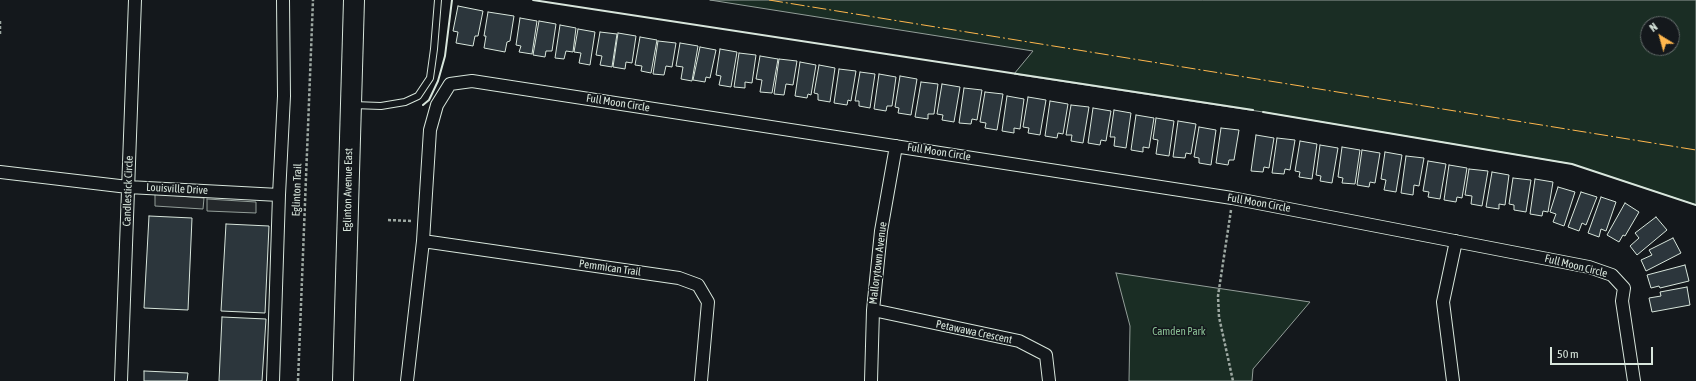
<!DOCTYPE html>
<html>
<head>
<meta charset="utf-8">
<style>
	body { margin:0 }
	#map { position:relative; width:1696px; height:381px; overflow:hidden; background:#14181c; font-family:"Asap Condensed",sans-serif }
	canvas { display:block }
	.north { position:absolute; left:1640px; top:16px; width:40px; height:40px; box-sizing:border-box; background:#14181c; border:1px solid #626a69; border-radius:50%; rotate:323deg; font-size:11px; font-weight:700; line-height:16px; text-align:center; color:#d8e6dc }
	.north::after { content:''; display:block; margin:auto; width:14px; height:18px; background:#ffb74d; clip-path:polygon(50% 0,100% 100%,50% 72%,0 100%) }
	.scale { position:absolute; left:1550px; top:347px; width:103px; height:18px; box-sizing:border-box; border:2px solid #d8e6dc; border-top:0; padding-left:5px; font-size:12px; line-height:14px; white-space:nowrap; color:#d8e6dc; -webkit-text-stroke:3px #14181c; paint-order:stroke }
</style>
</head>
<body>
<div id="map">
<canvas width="1696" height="381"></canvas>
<div class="north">N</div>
<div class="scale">50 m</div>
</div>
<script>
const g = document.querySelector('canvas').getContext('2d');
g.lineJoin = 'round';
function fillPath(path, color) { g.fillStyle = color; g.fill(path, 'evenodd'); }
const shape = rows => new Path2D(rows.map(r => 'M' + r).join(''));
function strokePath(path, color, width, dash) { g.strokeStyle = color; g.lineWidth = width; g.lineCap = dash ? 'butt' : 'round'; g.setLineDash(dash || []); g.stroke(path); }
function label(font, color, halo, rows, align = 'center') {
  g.font = font + ' "Asap Condensed",sans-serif'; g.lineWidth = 3; g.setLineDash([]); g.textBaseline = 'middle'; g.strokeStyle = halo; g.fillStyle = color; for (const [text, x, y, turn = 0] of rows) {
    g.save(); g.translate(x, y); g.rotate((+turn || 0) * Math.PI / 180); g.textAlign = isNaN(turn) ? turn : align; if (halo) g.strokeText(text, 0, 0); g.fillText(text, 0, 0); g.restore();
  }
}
const green = shape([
	[710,0,1696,0,1696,205,1572,164,1263,112,1014,74,1033,51,710,0],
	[1648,24,1672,24,1672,48,1648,48,1648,24],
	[1116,273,1310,302,1253,369,1252,381,1129,381,1130,326,1116,273]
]);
const parking = shape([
	[155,194,204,198,203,209,155,206,155,194],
	[207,199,256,202,256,213,207,211,207,199]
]);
const building = shape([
	[458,6,483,11,478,36,475,36,473,46,456,43,458,32,453,31,458,6],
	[488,12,514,16,510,41,507,42,505,52,484,48,486,36,484,36,488,12],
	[520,18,537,21,532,54,519,52,521,46,516,45,520,18],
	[539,21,556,24,552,51,546,51,545,57,533,55,539,21],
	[560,25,576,28,573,52,566,51,564,59,555,58,560,25],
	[578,29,595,32,590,65,579,63,581,53,574,52,578,29],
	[600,32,617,34,612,67,600,65,602,56,596,55,600,32],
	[618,33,636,36,632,63,626,62,625,69,613,67,618,33],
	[640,37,657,40,651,73,641,71,642,66,635,65,640,37],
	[658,41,676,43,672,67,666,66,664,75,653,74,658,41],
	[680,43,698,46,692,81,681,79,683,67,676,66,680,43],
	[700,47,716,50,710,78,706,77,705,82,693,80,700,47],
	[720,49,737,52,731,87,719,85,721,76,716,75,720,49],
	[739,53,756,55,752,83,745,82,745,88,734,87,739,53],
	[760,56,778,59,772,93,760,92,762,80,756,79,760,56],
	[779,59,797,61,793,85,786,84,784,95,774,94,779,59],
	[800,62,816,65,811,95,808,94,807,98,795,96,800,62],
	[819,65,835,68,830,102,818,100,818,94,814,93,819,65],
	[839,69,856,71,851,101,848,100,847,105,834,103,839,69],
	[860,72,875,74,870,108,859,106,859,101,855,101,860,72],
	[879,74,896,77,892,106,887,106,886,111,874,109,879,74],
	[900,76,917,79,911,115,898,113,899,108,895,107,900,76],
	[921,82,938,84,934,114,928,114,928,119,915,117,921,82],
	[942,84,960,87,954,122,942,120,943,115,937,114,942,84],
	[964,88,982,90,977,120,972,119,971,124,959,123,964,88],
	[985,92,1003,94,997,130,985,128,986,123,980,122,985,92],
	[1007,96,1024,99,1020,129,1014,128,1014,133,1002,131,1007,96],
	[1028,97,1046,100,1040,135,1028,133,1029,128,1023,127,1028,97],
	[1050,101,1068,104,1063,134,1058,133,1057,138,1045,136,1050,101],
	[1071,105,1089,107,1083,143,1071,141,1072,135,1066,135,1071,105],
	[1093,108,1111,111,1106,141,1101,140,1100,145,1088,143,1093,108],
	[1114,110,1131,113,1126,148,1114,146,1115,137,1110,137,1114,110],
	[1136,115,1154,118,1149,148,1143,147,1143,152,1131,150,1136,115],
	[1156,118,1174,121,1169,156,1156,154,1158,140,1153,139,1156,118],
	[1178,121,1196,124,1191,154,1186,153,1185,158,1173,157,1178,121],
	[1199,127,1216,130,1211,165,1199,163,1199,158,1194,157,1199,127],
	[1221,128,1239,130,1234,160,1229,160,1228,165,1216,163,1221,128],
	[1256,135,1274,138,1269,168,1264,167,1263,172,1251,171,1256,135],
	[1277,138,1295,140,1290,170,1285,169,1284,174,1272,173,1277,138],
	[1300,141,1317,144,1312,179,1299,177,1300,172,1295,171,1300,141],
	[1320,145,1338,148,1332,183,1320,181,1321,176,1316,175,1320,145],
	[1342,147,1360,150,1355,184,1342,183,1343,178,1338,177,1342,147],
	[1362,150,1380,153,1375,183,1370,182,1369,187,1357,185,1362,150],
	[1385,152,1402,155,1396,192,1384,190,1386,180,1381,179,1385,152],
	[1406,156,1424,158,1419,186,1414,185,1413,195,1401,193,1406,156],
	[1428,161,1446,164,1440,199,1428,197,1429,192,1423,191,1428,161],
	[1449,165,1467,168,1462,198,1457,197,1456,202,1444,200,1449,165],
	[1469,169,1488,171,1482,206,1471,204,1472,196,1465,195,1469,169],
	[1492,172,1509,175,1505,205,1499,204,1499,209,1486,207,1492,172],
	[1513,178,1531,180,1526,212,1514,210,1514,205,1509,204,1513,178],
	[1535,179,1553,182,1548,212,1543,211,1542,216,1530,214,1535,179],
	[1558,187,1575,192,1564,226,1553,222,1556,214,1550,212,1558,187],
	[1581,192,1597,197,1586,225,1582,223,1579,231,1568,227,1581,192],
	[1601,197,1616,202,1606,231,1601,229,1599,237,1588,233,1601,197],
	[1625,203,1639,212,1625,236,1623,235,1619,242,1607,235,1625,203],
	[149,216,192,218,188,310,144,308,149,216],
	[1656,217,1667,230,1637,255,1630,246,1639,238,1635,233,1656,217],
	[226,224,269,226,265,313,221,311,226,224],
	[1673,238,1681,253,1646,271,1641,260,1652,255,1649,250,1673,238],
	[1685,265,1689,281,1660,288,1659,286,1651,288,1647,275,1685,265],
	[1687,287,1690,305,1652,312,1649,298,1661,296,1660,292,1687,287],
	[222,317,266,319,262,381,219,381,222,317],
	[144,371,188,373,187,381,144,381,144,371]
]);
const path = shape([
	[0,21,0,36],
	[1231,210,1218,296,1219,317,1233,381],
	[388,220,411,221],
	[298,381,313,0]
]);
const lane = shape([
	[353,105,381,106,405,102,418,96,430,78,434,49,438,0]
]);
const street = shape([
	[0,172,128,187,279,195],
	[423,241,679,278,698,285,708,302,701,381],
	[873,310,1019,341,1046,355,1049,381],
	[121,381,135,0],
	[273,381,279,195,284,96,283,0],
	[407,381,423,241,430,130,437,105,450,84,472,81,1232,198,1589,267,1612,275,1624,288,1622,301,1634,381],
	[871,381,873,310,881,231,896,146],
	[1453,381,1443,302,1456,241]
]);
const primary = shape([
	[343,381,354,0]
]);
const wall = shape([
	[533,0,1253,110],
	[423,105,429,100,438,81,445,56,452,0],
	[1263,112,1572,164,1696,205]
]);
const power = shape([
	[769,0,1696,150]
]);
const streetNames = [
	["Full Moon Circle",618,103,9],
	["Full Moon Circle",939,152,9],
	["Louisville Drive",177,189,3],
	["Eglinton Trail",297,190,-88],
	["Eglinton Avenue East",348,190,-89],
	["Candlestick Circle",128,191,-88],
	["Full Moon Circle",1259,203,10],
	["Mallorytown Avenue",878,263,-83],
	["Full Moon Circle",1576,266,14],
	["Pemmican Trail",610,268,8],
	["Petawawa Crescent",974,332,12]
];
const parkNames = [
	["Camden Park",1179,332]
];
fillPath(green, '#1a2d24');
strokePath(green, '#939e99', 1);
fillPath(parking, '#24282b');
strokePath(parking, '#939e99', 1);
fillPath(building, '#2c363c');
strokePath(building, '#d8e6dc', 1);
strokePath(lane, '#d8e6dc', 8);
strokePath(street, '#d8e6dc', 14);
strokePath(primary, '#d8e6dc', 22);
strokePath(path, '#9da8a2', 2.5, [3, 2]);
strokePath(lane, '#14181c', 6);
strokePath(street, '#14181c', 12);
strokePath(primary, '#14181c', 20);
strokePath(wall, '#d8e6dc', 2);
strokePath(power, '#ffb74d', 1, [14, 3, 2, 3]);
label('11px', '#d8e6dc', '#14181c', streetNames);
label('11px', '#8ac095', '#14181c', parkNames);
</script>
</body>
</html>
